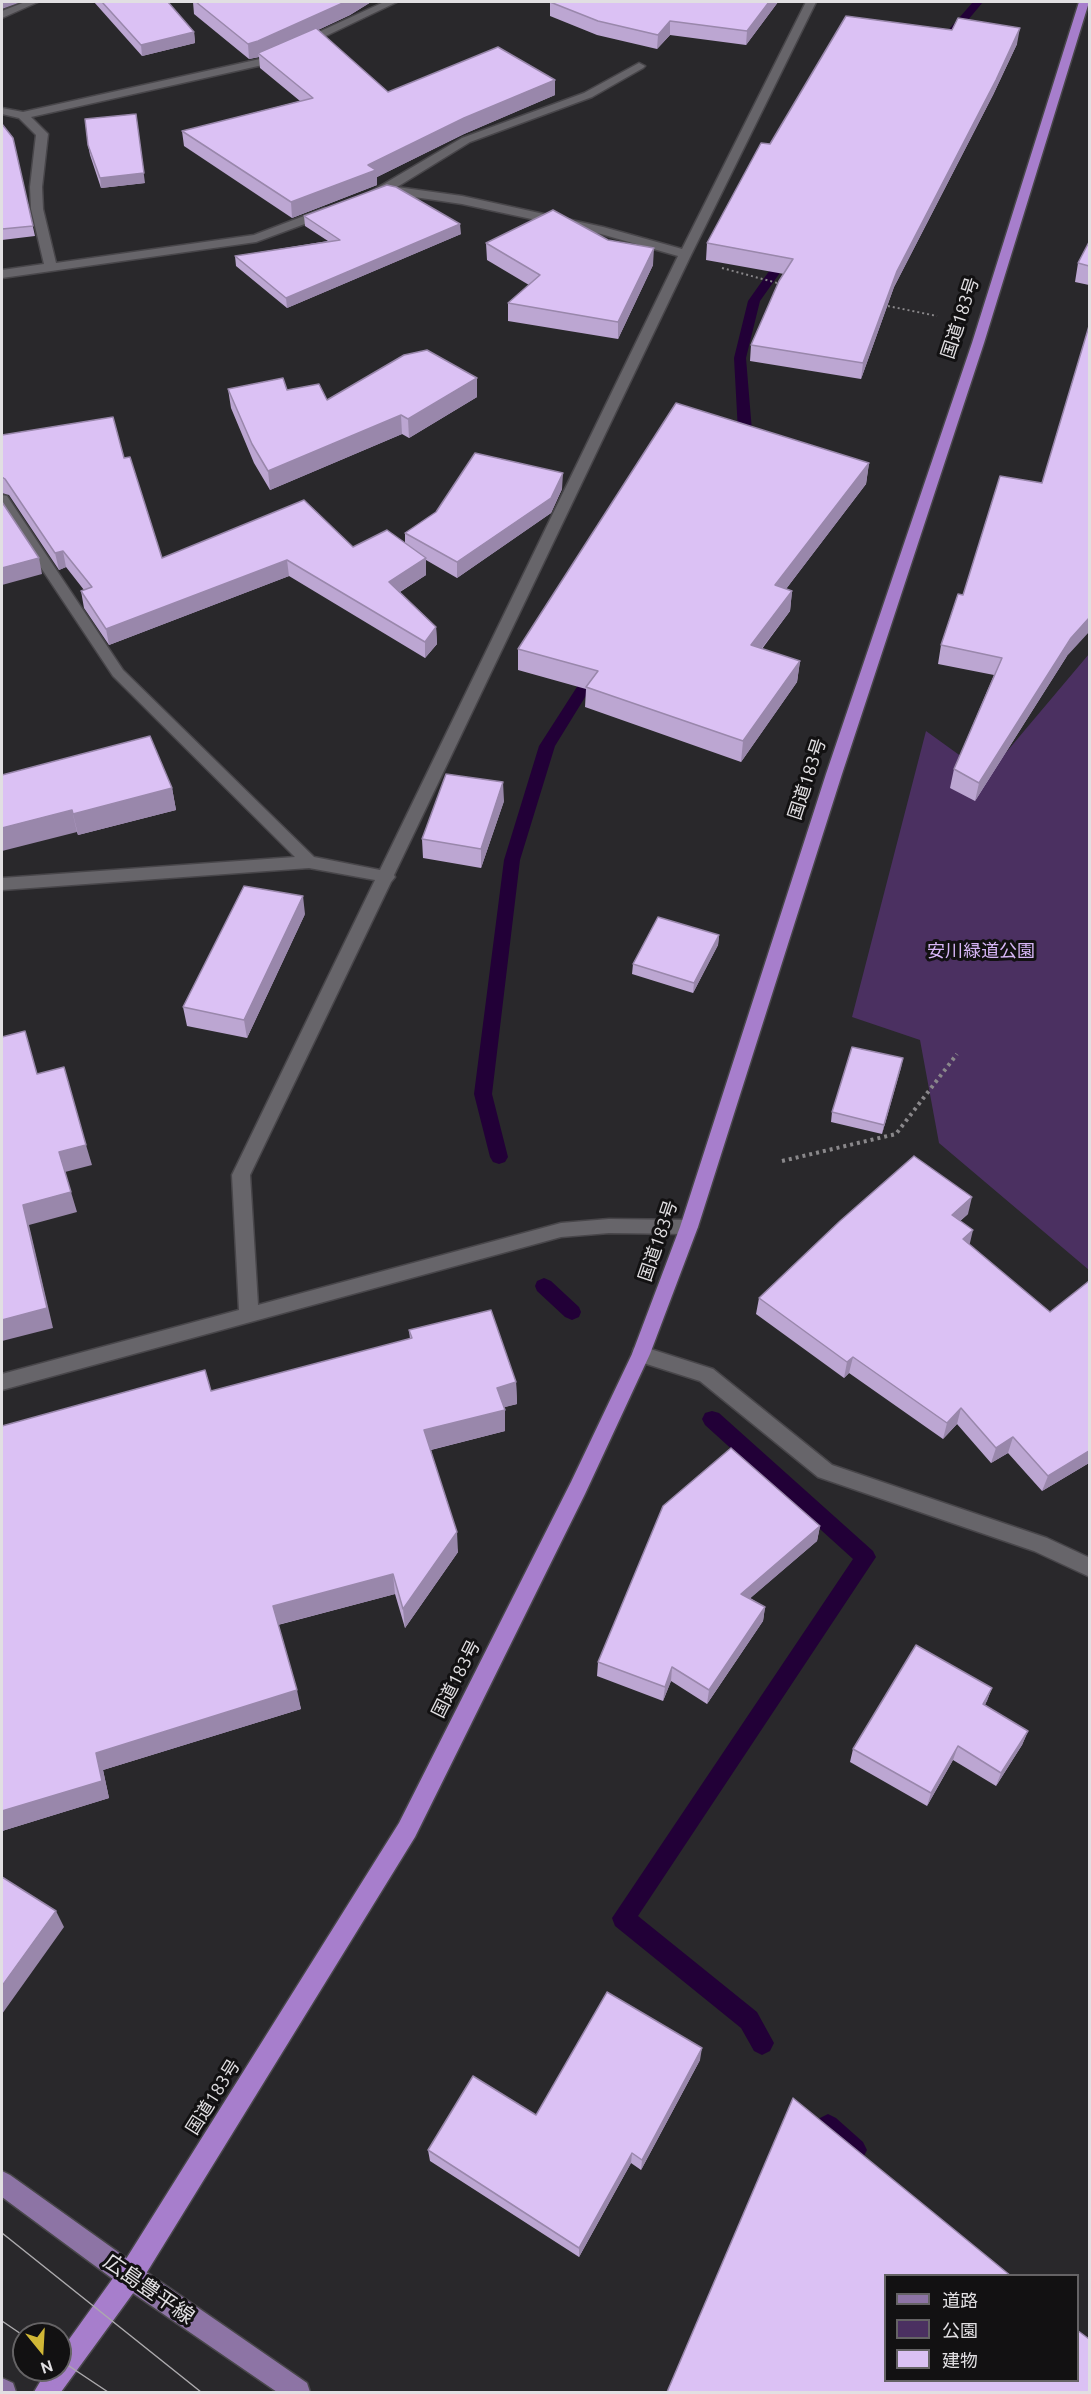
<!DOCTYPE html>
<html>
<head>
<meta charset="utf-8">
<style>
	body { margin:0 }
	#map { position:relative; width:1091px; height:2394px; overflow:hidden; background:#29282b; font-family:Ubuntu,"Noto Sans JP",sans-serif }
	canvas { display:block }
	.frame { position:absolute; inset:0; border:3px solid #e1dfe2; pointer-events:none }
	.legend { position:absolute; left:884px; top:2274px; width:195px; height:108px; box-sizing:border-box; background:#121112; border:2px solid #656365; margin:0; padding:8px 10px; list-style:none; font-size:18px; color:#e1dfe2 }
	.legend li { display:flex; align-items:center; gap:12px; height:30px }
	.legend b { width:30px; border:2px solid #656365 }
	.north { position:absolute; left:12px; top:2322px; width:60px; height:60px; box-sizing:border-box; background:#121112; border:2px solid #656365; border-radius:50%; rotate:162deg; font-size:16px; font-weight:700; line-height:24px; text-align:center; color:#e1dfe2 }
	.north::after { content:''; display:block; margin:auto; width:21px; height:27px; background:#d1b736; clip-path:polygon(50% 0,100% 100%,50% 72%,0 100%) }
</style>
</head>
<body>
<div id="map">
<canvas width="1091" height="2394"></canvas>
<div class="frame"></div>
<ul class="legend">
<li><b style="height:8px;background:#8d74a5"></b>道路</li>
<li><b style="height:16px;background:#4b3061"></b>公園</li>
<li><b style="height:16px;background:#dbc1f4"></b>建物</li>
</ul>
<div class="north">N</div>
</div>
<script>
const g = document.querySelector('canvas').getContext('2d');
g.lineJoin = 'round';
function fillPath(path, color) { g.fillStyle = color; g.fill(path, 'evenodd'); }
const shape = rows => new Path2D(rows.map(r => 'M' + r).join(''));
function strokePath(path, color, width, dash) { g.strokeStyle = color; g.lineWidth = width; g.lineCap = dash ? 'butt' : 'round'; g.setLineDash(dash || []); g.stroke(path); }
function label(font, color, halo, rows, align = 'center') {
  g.font = font + ' Ubuntu,"Noto Sans JP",sans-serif'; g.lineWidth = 6; g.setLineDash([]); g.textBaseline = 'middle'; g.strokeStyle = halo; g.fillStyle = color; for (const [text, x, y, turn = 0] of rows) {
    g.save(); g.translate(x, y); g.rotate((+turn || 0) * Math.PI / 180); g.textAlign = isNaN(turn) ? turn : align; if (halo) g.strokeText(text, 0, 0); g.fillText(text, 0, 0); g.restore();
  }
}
const green = shape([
	[1089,654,1089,1270,939,1143,920,1040,852,1017,926,731,987,775]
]);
const stream = shape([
	[973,2,983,2,953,38,945,38,945,34,973,2],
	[788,249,794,253,760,301,746,358,752,431,740,450,730,450,728,447,738,431,734,358,748,301,784,250,788,249],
	[596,663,603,668,555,746,520,860,492,1094,508,1157,505,1162,499,1164,493,1162,490,1157,474,1094,504,860,539,746,591,665,596,663],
	[544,1278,551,1281,579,1307,581,1312,579,1317,572,1320,565,1317,537,1291,535,1286,537,1281,544,1278],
	[712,1411,719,1413,873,1551,876,1557,638,1916,757,2012,774,2043,770,2051,762,2055,754,2051,741,2028,615,1926,612,1918,853,1559,705,1425,702,1419,705,1413,712,1411],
	[828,2114,836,2118,863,2142,867,2150,863,2158,855,2162,847,2158,820,2134,816,2126,820,2118,828,2114]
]);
const pathFar1 = shape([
	[722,268,781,284],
	[883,305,937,316]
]);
const path = shape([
	[782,1161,896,1134,957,1054]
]);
const street = shape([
	[25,2,38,2,2,18,2,11,25,2],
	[384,2,397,2,267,64,31,117,48,134,42,187,43,209,56,263,254,235,325,208,331,212,329,215,256,242,2,278,2,270,44,264,31,209,30,187,36,135,19,118,2,114,2,108,23,112,260,59,384,2],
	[806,2,816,2,690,257,394,875,395,877,391,882,250,1175,258,1305,561,1223,609,1219,689,1220,695,1222,698,1227,695,1232,689,1234,609,1233,561,1237,2,1390,2,1374,239,1310,232,1175,375,880,309,868,2,890,2,878,295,857,113,676,2,509,2,495,7,496,123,670,314,857,380,870,678,256,601,234,462,204,387,193,371,199,365,195,462,138,584,93,639,63,645,66,643,68,592,97,470,142,397,187,462,196,603,227,682,249,806,2],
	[641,1346,713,1369,832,1465,1047,1538,1090,1558,1090,1577,1034,1551,818,1477,700,1381,634,1360,632,1354,634,1348,641,1346]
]);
const primary = shape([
	[2,2171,10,2175,139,2267,307,2383,310,2392,277,2392,121,2285,2,2197,2,2171],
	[2,2378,13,2383,16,2392,2,2392,2,2378]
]);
const highway = shape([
	[1079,2,1089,2,984,343,842,774,698,1227,650,1354,585,1494,415,1837,139,2285,61,2392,34,2392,47,2370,60,2370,60,2352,121,2267,399,1823,571,1482,632,1354,680,1227,826,774,972,343,1079,2]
]);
const tram = shape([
	[2,2233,201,2392],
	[2,2321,24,2336],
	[60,2360,108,2392]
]);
const wall = shape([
	[94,2,168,2,194,32,195,43,142,56],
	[193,2,371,2,350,15,318,30,388,92,555,95,464,134,377,177,377,185,292,218,184,146,182,131,300,101,260,68,259,57,249,59,194,14],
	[550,2,778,2,746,45,670,35,657,49,597,35,550,16],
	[952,30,1017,44,993,95,894,287,861,379,750,361,751,345,784,274,706,260,707,243,770,144],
	[2,124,13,138,35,236,2,240],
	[88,145,145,183,101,188,90,155],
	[304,216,461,234,287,308,236,266,235,256,328,241,305,226],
	[608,240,653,265,618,339,508,321,508,303,529,285,487,260,486,243],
	[1089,242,1089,285,1075,282,1078,263],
	[228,389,287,390,327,400,477,397,409,438,402,434,270,490,254,463,231,408],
	[2,435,124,458,162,558,353,547,405,543,405,533,562,489,551,513,457,578,426,560,426,575,400,592,436,627,437,644,425,658,289,576,109,645,84,608,81,591,84,590,66,567,59,570,9,495,2,493,2,494],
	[869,463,866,484,786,589,792,591,790,611,762,649,800,661,797,682,741,762,585,707,586,689,518,670,518,649],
	[941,645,1067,656,975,801,950,788,954,769,994,675,938,664],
	[2,775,172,788,176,810,78,835,77,832],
	[504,801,481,868,423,858,422,839],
	[305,914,247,1038,187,1026,183,1007],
	[719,935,718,945,693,993,632,974,633,964],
	[903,1058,882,1134,831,1122,832,1112],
	[968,1214,960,1221,969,1245,1089,1463,1042,1491,1008,1453,991,1463,957,1424,943,1439,849,1373,844,1378,756,1314,759,1298],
	[409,1330,516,1382,517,1404,504,1407,505,1431,431,1450,458,1552,405,1628,395,1594,278,1625,301,1709,103,1770,109,1798,2,1831,2,1426,211,1391,410,1339],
	[820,1526,817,1541,750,1598,765,1607,763,1621,707,1704,671,1681,663,1701,597,1676,598,1662],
	[992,1688,985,1705,1028,1731,1022,1745,996,1786,953,1760,927,1806,850,1762,853,1749],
	[700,2060,641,2170,631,2163,579,2257,430,2161,428,2150]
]);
const shadedWall = shape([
	[2,2,21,2,2,9],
	[345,2,371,2,350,15,262,56,258,53,259,57,249,59,248,44],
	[769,2,778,2,746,45,747,31],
	[670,21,670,35,657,49,658,35],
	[1020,28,1017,44,993,95,894,287,861,379,863,363,897,271],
	[194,32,195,43,142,56,141,45],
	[555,80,555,95,464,134,377,177,377,185,292,218,291,202,464,118],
	[137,124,145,183,101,188,100,178],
	[460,224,461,234,287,308,286,298],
	[654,248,653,265,618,339,618,322],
	[477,378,477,397,409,438,408,419],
	[401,415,402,434,270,490,268,471],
	[869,463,866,484,773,606,775,585],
	[563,473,562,489,551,513,457,578,457,562],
	[63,551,66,567,59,570,55,553],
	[39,558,42,574,2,585,2,568],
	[426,558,426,575,390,598,389,582],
	[287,560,289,576,109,645,106,629],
	[792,591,790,611,749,665,751,645],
	[1089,618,1089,632,1067,656,975,801,979,783,1071,638],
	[436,627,437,644,425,658,425,642],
	[800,661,797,682,741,762,743,741],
	[503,782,504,801,481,868,481,849],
	[172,788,176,810,78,835,73,814],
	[72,810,77,832,2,851,2,828],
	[303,896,305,914,247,1038,244,1020],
	[719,935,718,945,693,993,694,983],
	[903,1058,901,1068,882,1134,884,1125],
	[86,1145,92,1165,65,1172,59,1152],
	[71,1192,77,1212,29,1225,53,1328,2,1341,2,1320,23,1205],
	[972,1197,968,1214,948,1232,952,1215],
	[973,1230,969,1247,963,1239],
	[853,1357,849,1373,844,1378,847,1362],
	[516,1382,517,1404,498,1409,497,1388],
	[961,1408,957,1424,943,1439,947,1423],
	[505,1410,505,1431,426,1451,424,1430],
	[1013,1437,1008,1453,991,1463,996,1448],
	[1089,1451,1089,1463,1042,1491,1048,1476],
	[820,1526,817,1541,739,1608,741,1594],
	[457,1532,458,1552,405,1628,403,1609],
	[393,1574,395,1594,277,1625,273,1606],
	[765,1607,763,1621,707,1704,709,1690],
	[672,1667,671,1681,663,1701,665,1687],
	[992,1688,987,1701,977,1717,983,1704],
	[297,1690,301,1709,103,1770,109,1798,2,1831,2,1811,96,1753],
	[1028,1731,1022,1745,996,1786,1001,1773],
	[958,1746,953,1760,927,1806,931,1793],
	[56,1911,64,1927,2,2014,2,1986],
	[702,2048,700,2060,641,2170,642,2160],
	[632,2153,631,2163,579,2257,579,2248]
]);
const building = shape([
	[102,2,168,2,194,32,141,45,102,2],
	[196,2,345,2,258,41,248,44,196,2],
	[550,2,769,2,747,31,670,21,658,35,598,21,550,2],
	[846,16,952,30,958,18,1020,28,996,80,897,271,863,363,751,345,779,281,793,259,707,243,761,143,770,144,846,16],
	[316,28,388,92,498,47,555,80,464,118,368,165,376,170,291,202,182,131,313,98,258,53,316,28],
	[136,114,144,173,100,178,88,145,85,119,136,114],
	[2,124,13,138,33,226,2,229,2,124],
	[387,185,396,187,460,224,286,298,235,256,340,240,304,216,387,185],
	[553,210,608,240,654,248,618,322,508,303,540,275,486,243,553,210],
	[1089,242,1089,266,1078,263,1089,242],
	[1089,326,1089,618,1071,638,979,783,954,769,1002,658,941,645,958,594,963,595,1000,476,1042,483,1089,326],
	[427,350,477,378,408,419,401,415,268,471,252,444,228,389,283,378,287,390,319,384,327,400,404,355,427,350],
	[676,403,869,463,775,585,792,591,751,645,800,661,743,741,586,687,598,671,518,649,676,403],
	[113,417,124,458,130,457,162,558,304,500,353,547,387,530,426,558,389,582,436,627,425,642,287,560,106,629,81,591,92,587,63,551,55,553,5,479,2,477,2,435,113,417],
	[475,453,563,473,551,498,457,562,405,533,436,512,475,453],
	[2,502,39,558,2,568,2,502],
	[150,736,172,788,73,814,72,810,2,828,2,775,150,736],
	[446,774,503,782,481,849,422,839,446,774],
	[244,886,303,896,244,1020,183,1007,244,886],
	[658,917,719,935,694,983,633,964,658,917],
	[25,1031,37,1074,64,1067,86,1145,59,1152,71,1192,23,1205,47,1308,2,1320,2,1037,25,1031],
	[852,1047,903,1058,884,1125,832,1112,852,1047],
	[914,1156,972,1197,952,1215,973,1230,963,1239,1050,1312,1089,1281,1089,1451,1048,1476,1013,1437,996,1448,961,1408,947,1423,853,1357,847,1362,759,1298,840,1221,914,1156],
	[491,1310,516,1382,497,1388,505,1410,424,1430,457,1532,403,1609,393,1574,273,1606,297,1690,96,1753,102,1781,2,1811,2,1426,205,1370,211,1391,412,1338,409,1330,491,1310],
	[731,1448,820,1526,741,1594,765,1607,709,1690,672,1667,665,1687,598,1662,663,1506,731,1448],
	[916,1645,992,1688,983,1704,1028,1731,1001,1773,958,1746,931,1793,853,1749,916,1645],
	[2,1877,56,1911,2,1986,2,1877],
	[607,1992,702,2048,642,2160,632,2153,579,2248,428,2150,473,2076,536,2115,607,1992],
	[793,2098,1011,2276,885,2276,885,2380,1077,2380,1077,2330,1089,2339,1089,2392,667,2392,793,2098]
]);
const streetNames = [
	["国道183号",960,318,-72],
	["国道183号",807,779,-72],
	["国道183号",658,1241,-71],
	["国道183号",456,1679,-63],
	["国道183号",213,2097,-58]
];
const parkNames = [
	["安川緑道公園",981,951]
];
const nearStreetnames = [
	["広島豊平線",149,2289,35]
];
fillPath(green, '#4b3061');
fillPath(stream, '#220037');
strokePath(street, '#48464a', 3);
strokePath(primary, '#48464a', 3);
strokePath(highway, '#48464a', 3);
strokePath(pathFar1, '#8a888b', 2, [2, 3]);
strokePath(path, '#8a888b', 4, [3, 4]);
fillPath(street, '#67656a');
fillPath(primary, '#8d74a5');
fillPath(highway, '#a77ecc');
strokePath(tram, '#acaaad', 1.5);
fillPath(wall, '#bca6d2');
fillPath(shadedWall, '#9987ab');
fillPath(building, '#dbc1f4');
strokePath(building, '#9987ab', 1.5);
label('18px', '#e1dfe2', '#121112', streetNames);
label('18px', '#d7b6f6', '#121112', parkNames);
label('21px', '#e1dfe2', '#121112', nearStreetnames);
</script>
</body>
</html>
